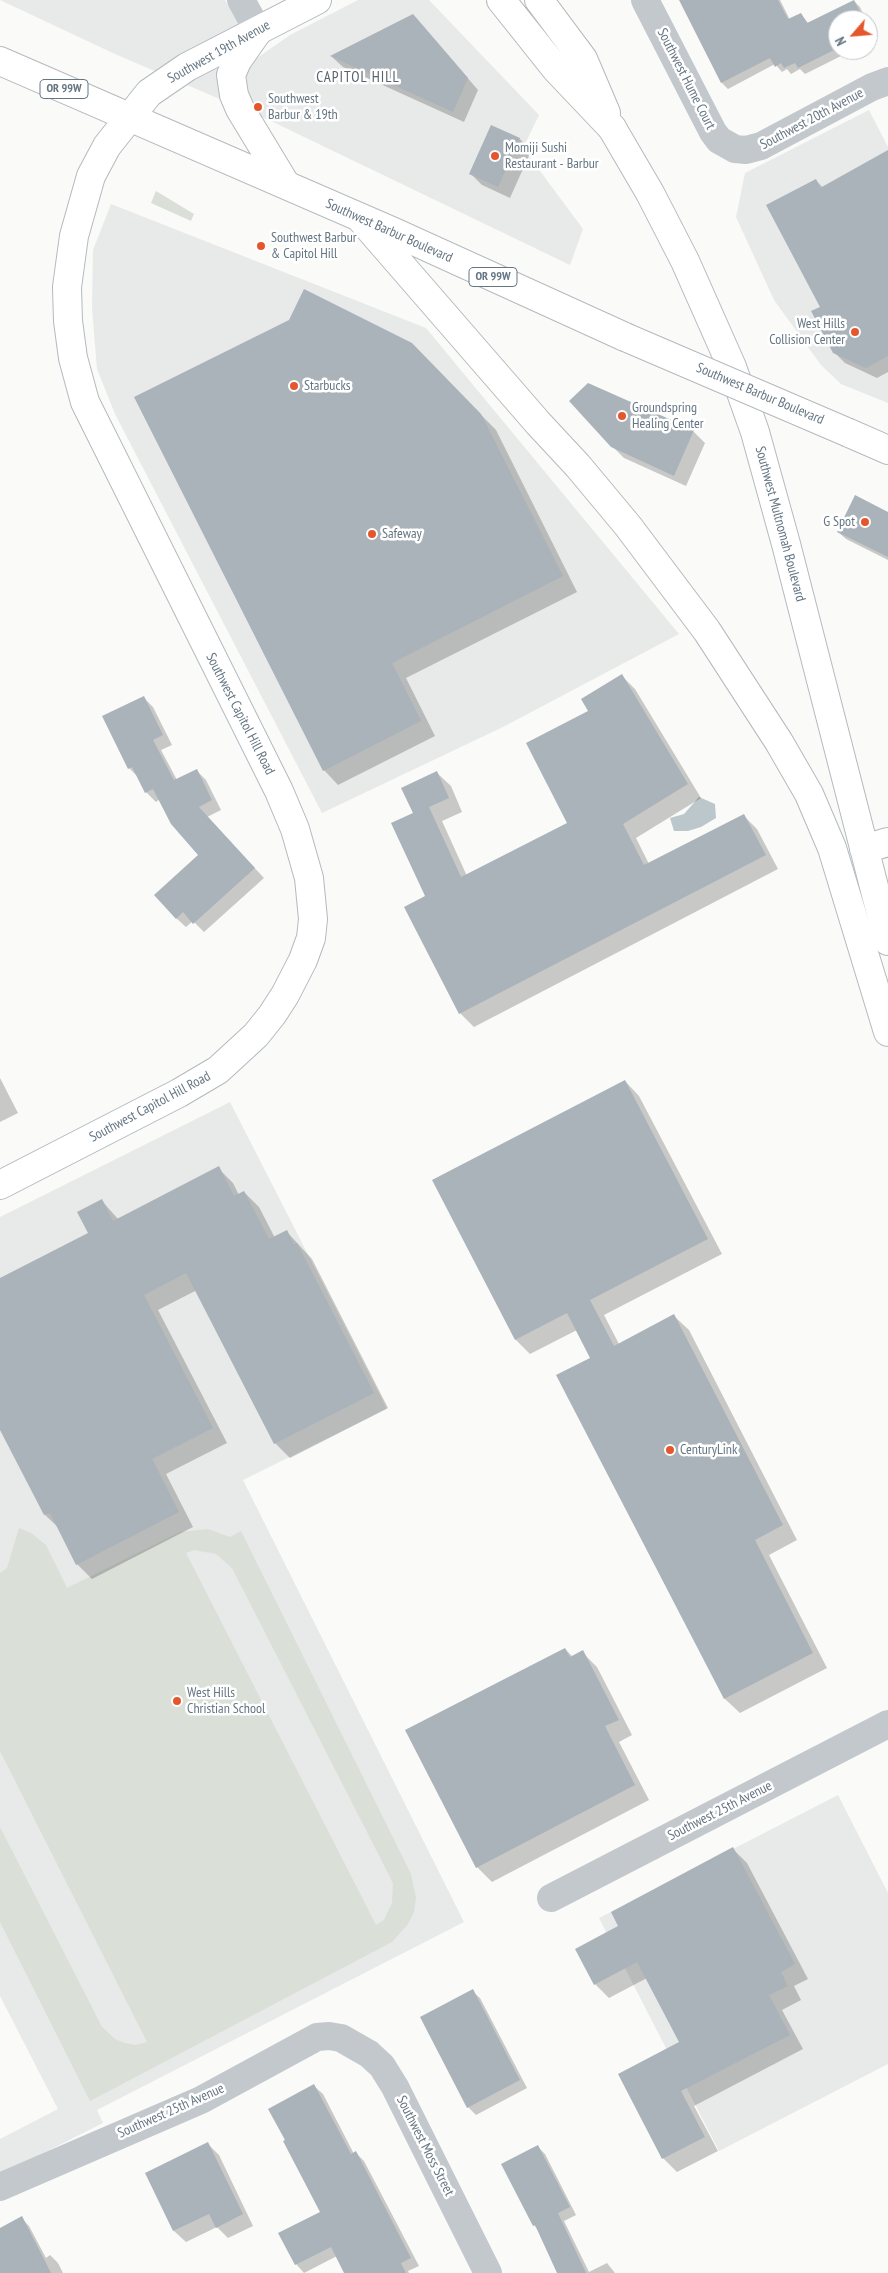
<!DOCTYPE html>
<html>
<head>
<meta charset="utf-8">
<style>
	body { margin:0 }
	#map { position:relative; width:888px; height:2273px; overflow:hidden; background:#fafaf8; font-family:"PT Sans Narrow",sans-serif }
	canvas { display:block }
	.north { position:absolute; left:828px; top:10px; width:50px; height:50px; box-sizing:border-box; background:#fff; border:1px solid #c1c8cd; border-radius:50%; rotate:243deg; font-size:14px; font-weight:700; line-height:20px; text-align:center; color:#657683 }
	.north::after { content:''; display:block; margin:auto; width:18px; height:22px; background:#e4572e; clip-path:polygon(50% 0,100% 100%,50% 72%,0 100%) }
</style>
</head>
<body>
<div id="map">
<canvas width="888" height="2273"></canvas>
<div class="north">N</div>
</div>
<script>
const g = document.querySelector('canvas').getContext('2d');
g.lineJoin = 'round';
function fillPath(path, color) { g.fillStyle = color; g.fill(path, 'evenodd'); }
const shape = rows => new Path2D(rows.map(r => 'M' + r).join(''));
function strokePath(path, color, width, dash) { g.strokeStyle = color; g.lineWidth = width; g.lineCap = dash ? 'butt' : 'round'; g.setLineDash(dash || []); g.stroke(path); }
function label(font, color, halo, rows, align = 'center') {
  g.font = font + ' "PT Sans Narrow",sans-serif'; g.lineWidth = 5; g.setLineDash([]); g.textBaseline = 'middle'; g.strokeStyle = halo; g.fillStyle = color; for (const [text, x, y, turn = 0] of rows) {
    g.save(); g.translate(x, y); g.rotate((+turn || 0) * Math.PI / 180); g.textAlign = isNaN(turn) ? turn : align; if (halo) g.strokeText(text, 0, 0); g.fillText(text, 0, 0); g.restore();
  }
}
const built = shape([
	[0,0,225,0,257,58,290,35,358,0,429,0,539,115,523,148,583,229,570,265,273,122,115,54],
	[869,110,888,147,888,403,841,384,821,365,774,300,736,217,745,173],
	[111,204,426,328,679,634,503,727,322,813,115,414,97,369,92,308,93,250],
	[230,1102,387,1409,243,1480,464,1922,97,2110,103,2123,0,2175,0,2139,58,2109,0,1996,0,1217],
	[838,1795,888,1893,888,2064,719,2151,599,1918]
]);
const green = shape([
	[156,191,194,214,191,221,151,203],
	[19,1528,31,1533,46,1545,67,1588,180,1532,208,1529,230,1537,241,1531,411,1874,416,1898,414,1912,408,1924,392,1942,90,2101,0,1922,0,1827,102,2027,115,2039,125,2043,135,2045,147,2042,0,1751,0,1573,7,1568],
	[194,1550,216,1554,232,1568,389,1875,393,1884,392,1903,384,1920,376,1925,186,1553]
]);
const water = shape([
	[699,797,715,804,716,818,701,827,688,831,674,831,670,818,684,814]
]);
const shadow = shape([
	[690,0,780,0,790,20,801,14,809,24,854,1,860,7,866,20,838,20,838,50,859,50,849,55,847,53,805,74,800,69,791,74,787,69,782,72,775,64,728,89,722,83,682,4],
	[868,24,877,41,868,46],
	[423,26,478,90,464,122,343,67,332,57],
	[492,127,520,139,531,151,510,198,482,185,471,174],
	[888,159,888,372,877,378,845,363,834,352,821,307,816,180,823,188],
	[411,344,496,430,577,592,406,678,435,736,338,785,324,770],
	[589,384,694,432,705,443,686,486,624,458,612,446],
	[888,513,888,560,846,539,838,532],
	[621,675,635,689,701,798,636,838,649,864,743,815,757,829,778,869,474,1027,460,1013,426,897,414,814,437,773,451,786,462,812,442,821,467,876,568,823,590,712],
	[143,697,153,707,172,745,161,750,177,780,196,770,206,780,221,810,207,817,264,878,204,932,193,921,186,927,176,918,200,855,160,799,156,802,146,792,139,778,129,768],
	[0,1078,18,1113,0,1122],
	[625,1081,639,1096,722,1254,604,1315,619,1344,674,1316,689,1330,797,1540,769,1555,827,1668,740,1713,725,1699,558,1376,592,1358,577,1330,530,1354,516,1340,433,1180],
	[218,1168,233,1183,239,1195,244,1192,259,1207,275,1238,287,1232,312,1259,388,1408,290,1458,275,1443,197,1290,158,1310,227,1443,166,1474,193,1527,92,1579,77,1564,60,1529,45,1515,0,1427,0,1280,90,1234,102,1201,118,1219],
	[565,1649,573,1657,582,1652,597,1667,632,1735,619,1742,649,1800,492,1882,477,1867],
	[733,1849,747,1863,808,1979,794,1986,801,2000,782,2010,803,2049,694,2106,718,2151,677,2172,663,2158,681,2043,647,1978,609,1998,595,1984,620,1927],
	[472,1991,480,1998,527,2088,476,2115,468,2107],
	[314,2086,323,2094,354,2154,356,2153,364,2161,419,2266,408,2271,409,2273,346,2273,337,2256,304,2273,296,2264,321,2213],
	[208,2144,219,2155,253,2226,228,2238,217,2227,186,2242,174,2231,147,2174],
	[538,2147,545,2154,576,2215,564,2221,589,2272,607,2263,615,2273,560,2273,539,2231,534,2225],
	[21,2218,29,2226,46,2258,50,2255,58,2263,63,2273,0,2273,0,2229]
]);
const building = shape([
	[679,0,778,0,788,19,801,13,807,23,854,0,864,20,838,20,838,48,798,68,795,63,784,68,781,63,775,67,770,58,721,83],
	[413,14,468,78,453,112,330,56],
	[491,125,520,138,498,187,469,174],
	[888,150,888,356,866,368,833,353,811,311,820,307,766,205,816,179,820,188],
	[304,289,412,343,481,414,563,576,392,663,421,721,323,771,134,397,289,320],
	[588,383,694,430,674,476,611,447,569,401],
	[855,495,888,512,888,557,837,532],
	[622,674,688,784,623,824,644,865,744,814,766,855,459,1014,404,907,425,896,391,823,413,813,401,788,437,771,449,798,429,807,461,877,567,823,526,743,588,711,581,699],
	[144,696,163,735,153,740,174,780,197,769,212,800,199,807,255,868,193,924,183,912,176,919,154,895,198,855,171,824,153,789,145,793,132,767,128,769,102,716],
	[625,1080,708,1239,590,1300,614,1346,674,1314,783,1525,755,1540,813,1653,724,1699,556,1375,590,1358,567,1313,515,1340,432,1180],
	[219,1166,234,1196,244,1191,269,1239,287,1230,294,1244,297,1243,374,1393,274,1444,186,1273,144,1295,213,1428,152,1459,179,1512,76,1565,50,1513,44,1515,0,1430,0,1278,88,1233,77,1212,102,1199,113,1221],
	[565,1648,570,1657,583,1650,619,1720,605,1726,635,1785,476,1868,405,1730],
	[733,1847,795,1964,781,1972,788,1986,769,1995,790,2035,681,2091,705,2137,662,2159,618,2074,679,2042,637,1962,594,1985,575,1949,618,1926,611,1912],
	[473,1989,520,2080,467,2108,420,2017],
	[314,2084,351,2154,356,2151,411,2258,401,2263,406,2273,344,2273,331,2247,295,2265,278,2233,320,2212,283,2141,285,2140,268,2109],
	[208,2142,243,2214,216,2228,209,2214,173,2231,145,2173],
	[538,2145,570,2207,558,2213,586,2273,557,2273,535,2225,533,2226,501,2164],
	[22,2216,51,2273,0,2273,0,2228]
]);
const street = shape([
	[241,0,258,31],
	[645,0,713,132,719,140,735,149,746,150,761,146,872,87,888,81],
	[551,1898,888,1724],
	[0,2187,201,2100,317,2037,329,2036,341,2038,369,2054,382,2066,395,2087,488,2273]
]);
const secondary = shape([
	[612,128,650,193,685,261,732,367,755,432,786,544,888,941],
	[864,849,888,842],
	[0,1185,179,1093,218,1070,256,1035,272,1015,285,995,303,960,311,938,313,919,309,878,295,829,279,791,85,402,73,358,68,321,67,287,74,236,91,176,107,146,149,93,187,67,317,0]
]);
const primary = shape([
	[258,31,237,61,231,75,234,95,240,109,286,185],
	[0,61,394,232,625,337],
	[361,219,538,423,578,466,628,526,707,631,779,742,809,794,832,848,888,1032],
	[849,433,888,450]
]);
const highway = shape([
	[501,0,556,69,612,128],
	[539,0,583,59,606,113]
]);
const primaryBridge = shape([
	[625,337,849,433]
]);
const markers = [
	[258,107,5,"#e4572e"],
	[495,156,5,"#e4572e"],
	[261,246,5,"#e4572e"],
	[855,332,5,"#e4572e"],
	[294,386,5,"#e4572e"],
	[622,416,5,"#e4572e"],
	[865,522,5,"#e4572e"],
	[372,534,5,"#e4572e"],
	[670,1450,5,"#e4572e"],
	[177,1701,5,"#e4572e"]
];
const shields = [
	[64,89,48],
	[493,277,48]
];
const shieldNames = [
	["OR 99W",64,89],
	["OR 99W",493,277]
];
const streetNames = [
	["Southwest 19th Avenue",219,52,-29],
	["Southwest Hume Court",686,79,63],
	["Southwest 20th Avenue",812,119,-28],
	["Southwest Barbur Boulevard",389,231,24],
	["Southwest Barbur Boulevard",760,394,23],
	["Southwest Multnomah Boulevard",780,524,75],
	["Southwest Capitol Hill Road",240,714,63],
	["Southwest Capitol Hill Road",150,1107,-28],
	["Southwest 25th Avenue",720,1811,-27],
	["Southwest 25th Avenue",171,2111,-24],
	["Southwest Moss Street",425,2146,63]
];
const poiNames = [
	["Southwest",268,99],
	["Barbur & 19th",268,115],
	["Momiji Sushi",505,148],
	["Restaurant - Barbur",505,164],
	["Southwest Barbur",271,238],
	["& Capitol Hill",271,254],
	["West Hills",845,324,"right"],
	["Collision Center",845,340,"right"],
	["Starbucks",304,386],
	["Groundspring",632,408],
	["Healing Center",632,424],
	["G Spot",855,522,"right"],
	["Safeway",382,534],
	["CenturyLink",680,1450],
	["West Hills",187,1693],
	["Christian School",187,1709]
];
const neighbourhoodNames = [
	["CAPITOL HILL",358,78]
];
fillPath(built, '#e8e9e9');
fillPath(green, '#dadfd7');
fillPath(water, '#bbc7cb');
fillPath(shadow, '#0003');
fillPath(building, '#aab3b9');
strokePath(secondary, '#b3babf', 30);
strokePath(primary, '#b5babe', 30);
strokePath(highway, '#b4b9bd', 30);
strokePath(street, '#c3c8cc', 28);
strokePath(secondary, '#fff', 28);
strokePath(primary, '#fff', 28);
strokePath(highway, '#fff', 28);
strokePath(primaryBridge, '#b5babe', 30, []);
strokePath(primaryBridge, '#fff', 28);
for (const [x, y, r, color] of markers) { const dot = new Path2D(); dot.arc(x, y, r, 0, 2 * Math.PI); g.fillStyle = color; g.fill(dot); strokePath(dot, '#fff', 2); }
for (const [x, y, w] of shields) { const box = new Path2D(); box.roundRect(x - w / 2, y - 9.5, w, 19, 4); g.fillStyle = '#fff'; g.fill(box); strokePath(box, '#657683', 1); }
label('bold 12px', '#657683', null, shieldNames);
label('14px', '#657683', '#fff', streetNames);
label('14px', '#657683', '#fff', poiNames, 'left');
g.letterSpacing = '1px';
label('15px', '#57646e', '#fff', neighbourhoodNames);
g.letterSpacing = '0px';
</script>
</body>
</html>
